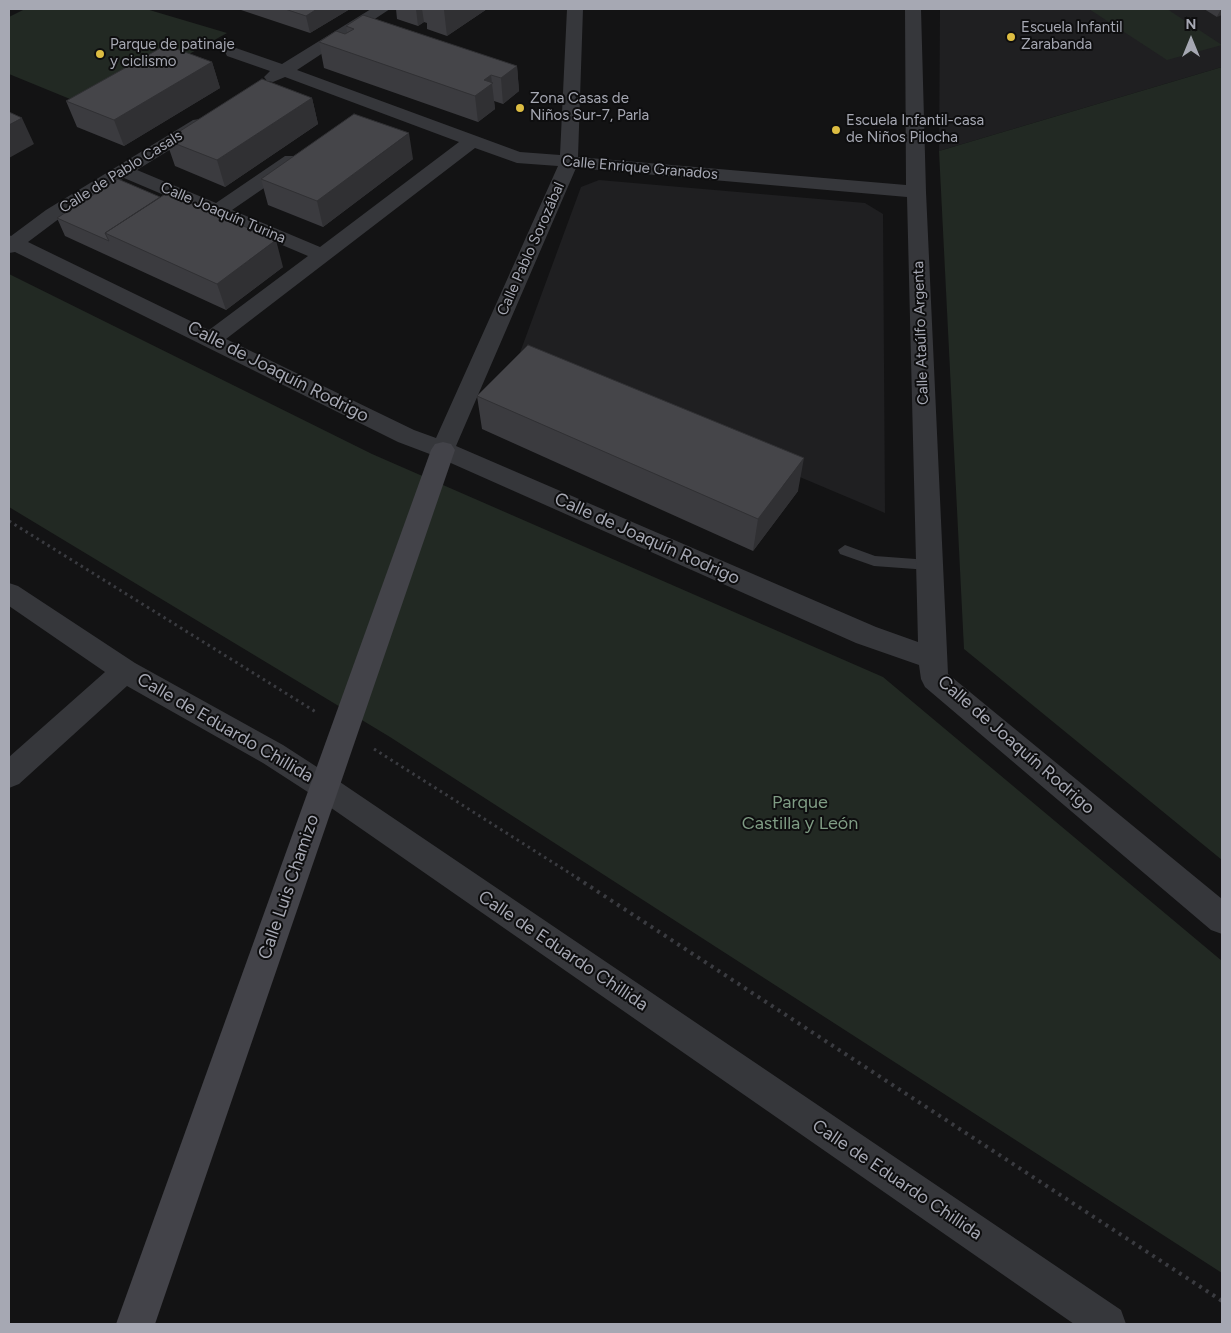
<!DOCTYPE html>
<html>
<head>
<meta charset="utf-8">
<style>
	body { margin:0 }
	#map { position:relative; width:1231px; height:1333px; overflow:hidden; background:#131314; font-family:Figtree,sans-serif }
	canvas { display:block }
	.frame { position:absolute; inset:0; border:10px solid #a6a8b3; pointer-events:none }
	.north { position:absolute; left:1166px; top:15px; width:50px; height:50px; -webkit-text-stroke:4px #0e0e0f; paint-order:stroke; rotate:0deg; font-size:14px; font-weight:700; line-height:20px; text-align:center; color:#a6a8b3 }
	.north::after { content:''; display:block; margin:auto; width:18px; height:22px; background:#a6a8b3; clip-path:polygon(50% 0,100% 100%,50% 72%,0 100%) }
</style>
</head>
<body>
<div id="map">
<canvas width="1231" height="1333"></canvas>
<div class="frame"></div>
<div class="north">N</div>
</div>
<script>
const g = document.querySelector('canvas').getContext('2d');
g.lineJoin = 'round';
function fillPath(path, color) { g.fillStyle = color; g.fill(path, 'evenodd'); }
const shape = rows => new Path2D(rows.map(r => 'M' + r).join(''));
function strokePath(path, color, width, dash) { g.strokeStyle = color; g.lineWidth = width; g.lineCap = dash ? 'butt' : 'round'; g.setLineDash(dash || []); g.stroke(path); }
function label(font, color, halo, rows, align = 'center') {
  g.font = font + ' Figtree,sans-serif'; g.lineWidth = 4; g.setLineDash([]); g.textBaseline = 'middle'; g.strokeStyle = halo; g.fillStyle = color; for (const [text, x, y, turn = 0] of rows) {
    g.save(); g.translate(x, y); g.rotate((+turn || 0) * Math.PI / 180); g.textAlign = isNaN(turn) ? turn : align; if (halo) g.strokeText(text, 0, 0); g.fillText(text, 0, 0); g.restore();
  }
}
const built = shape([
	[940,9,1222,9,1222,67,939,151],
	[599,180,865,203,883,214,885,513,518,358,581,187]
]);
const green = shape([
	[25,9,146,9,227,33,92,108,9,74,9,17],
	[1089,9,1167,9,1222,45,1167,60],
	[1222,67,1222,860,964,649,939,151],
	[9,274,372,454,883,677,1222,961,1222,1273,390,737,9,507]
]);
const pathFar1 = shape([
	[9,521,316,712],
	[374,749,579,879]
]);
const path = shape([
	[577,878,1222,1301]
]);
const lane = shape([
	[845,545,875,556,929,560,934,561,936,565,934,569,929,570,874,566,840,554,838,550,845,545]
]);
const street = shape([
	[371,9,390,9,297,70,520,152,560,155,567,9,583,9,578,157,906,185,905,9,921,9,926,192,948,674,1222,899,1222,934,1211,930,925,687,921,679,919,665,856,643,435,456,398,442,15,252,9,253,9,235,11,236,46,210,193,120,199,119,205,120,208,124,205,128,137,170,216,203,285,156,299,156,301,160,299,164,232,210,320,247,459,142,285,77,273,82,267,81,264,77,270,71,227,56,225,52,227,48,233,47,282,64,371,9],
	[475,148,517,163,558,166,436,438,414,430,226,339,475,148],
	[576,168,907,197,918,642,876,627,456,446,576,168],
	[124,178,308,256,209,330,28,242,60,218,124,178],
	[9,583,18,586,135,663,283,745,334,778,1121,1310,1126,1324,1074,1324,314,796,263,763,127,686,19,784,9,788,9,757,105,672,9,606,9,583]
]);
const secondary = shape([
	[443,442,451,444,455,450,155,1324,116,1324,431,450,435,444,443,442]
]);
const wall = shape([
	[238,9,350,9,310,33],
	[396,9,487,9,447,36,427,29,427,23,424,22,418,26,397,19],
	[1204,9,1222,9,1217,17],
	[346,26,517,66,519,91,503,104,494,101,495,109,478,122,324,68,319,42,345,34,347,33],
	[212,62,220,88,124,146,77,127,66,101],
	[312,98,318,124,225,187,175,166,166,140],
	[413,159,323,227,268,205,261,179],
	[57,218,283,267,226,310,65,236],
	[477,396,798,491,753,551,482,429]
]);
const shadedWall = shape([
	[317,9,350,9,310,33,306,16],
	[416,9,422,9,424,22,418,26],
	[447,9,487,9,447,36,444,10],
	[1221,9,1222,9,1222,15,1217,17],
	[212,62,220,88,124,146,114,120],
	[517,66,519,91,503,104,501,78],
	[491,75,495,109,478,122,475,96,484,80],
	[312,98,318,124,225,187,217,160],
	[22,118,34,144,9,158,9,125],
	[409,133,413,159,323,227,317,201],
	[276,240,283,267,226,310,217,284],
	[804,458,798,491,753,551,758,519]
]);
const building = shape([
	[285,9,317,9,306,16,285,9],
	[363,15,517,66,501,78,491,75,484,80,493,83,475,96,319,42,336,31,345,34,354,29,346,26,363,15],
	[166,45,212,62,114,120,66,101,166,45],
	[262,79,312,98,217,160,166,140,262,79],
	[9,112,22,118,9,125,9,112],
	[354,114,409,133,317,201,261,179,354,114],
	[118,179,160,197,105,233,109,241,57,218,118,179],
	[167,193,276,240,217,284,105,233,167,193],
	[528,345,804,458,758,519,477,396,528,345]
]);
const markers = [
	[1011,37,5,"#ddbd42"],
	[100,54,5,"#ddbd42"],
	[520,108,5,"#ddbd42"],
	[836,130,5,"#ddbd42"]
];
const farPoinames = [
	["Escuela Infantil",1021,28],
	["Zarabanda",1021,45],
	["Parque de patinaje",110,45],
	["y ciclismo",110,62],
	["Zona Casas de",530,99],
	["Niños Sur-7, Parla",530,116],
	["Escuela Infantil-casa",846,121],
	["de Niños Pilocha",846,138]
];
const farStreetnames = [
	["Calle Enrique Granados",640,168,5],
	["Calle de Pablo Casals",121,172,-32],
	["Calle Joaquín Turina",223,213,23],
	["Calle Pablo Sorozábal",531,249,-66],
	["Calle Ataúlfo Argenta",921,333,-92]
];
const streetNames = [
	["Calle de Joaquín Rodrigo",278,372,27],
	["Calle de Joaquín Rodrigo",647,539,24],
	["Calle de Eduardo Chillida",225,728,30],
	["Calle de Joaquín Rodrigo",1016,745,41],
	["Calle Luis Chamizo",289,887,-71],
	["Calle de Eduardo Chillida",563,951,34],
	["Calle de Eduardo Chillida",897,1180,34]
];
const parkNames = [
	["Parque",800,803],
	["Castilla y León",800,824]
];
fillPath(built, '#1f1f21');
fillPath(green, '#222923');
strokePath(pathFar1, '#3a3b40', 3, [2.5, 4]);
strokePath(path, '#3a3b40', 4, [3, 5]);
fillPath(lane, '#36373b');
fillPath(street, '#36373b');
fillPath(secondary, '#434349');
fillPath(wall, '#3b3b3f');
fillPath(shadedWall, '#303033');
fillPath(building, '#454549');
strokePath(building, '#303033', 1);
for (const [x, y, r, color] of markers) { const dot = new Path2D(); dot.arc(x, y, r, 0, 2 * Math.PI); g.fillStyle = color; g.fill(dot); strokePath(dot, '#0e0e0f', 2); }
label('15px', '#a6a8b3', '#0e0e0f', farPoinames, 'left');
label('15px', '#a6a8b3', '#0e0e0f', farStreetnames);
label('18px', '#a6a8b3', '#0e0e0f', streetNames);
label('18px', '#7f9c84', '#0e0e0f', parkNames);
</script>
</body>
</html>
